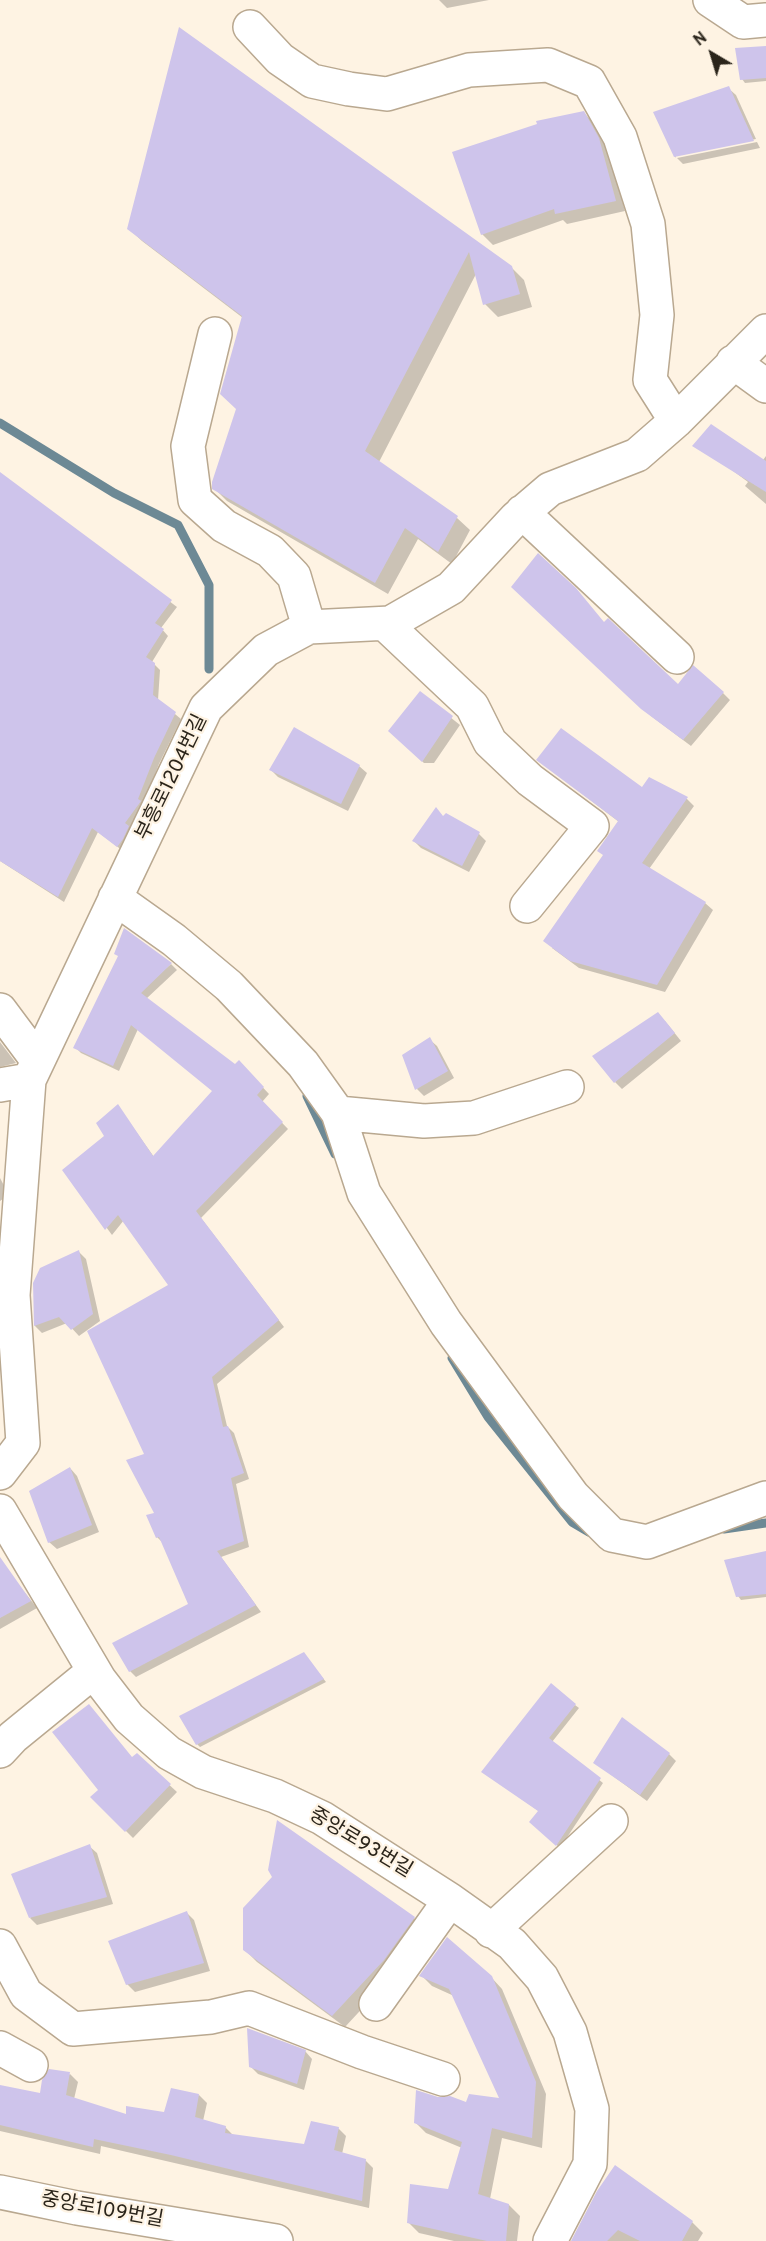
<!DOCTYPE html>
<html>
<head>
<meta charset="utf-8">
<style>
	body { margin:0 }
	#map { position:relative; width:766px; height:2241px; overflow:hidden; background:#fef3e3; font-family:Overpass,sans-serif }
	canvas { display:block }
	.north { position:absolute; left:682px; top:24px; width:60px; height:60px; -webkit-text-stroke:4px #fef3e3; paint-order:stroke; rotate:322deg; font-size:16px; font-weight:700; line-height:24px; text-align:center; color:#2b251b }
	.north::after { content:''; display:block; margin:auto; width:21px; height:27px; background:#2b251b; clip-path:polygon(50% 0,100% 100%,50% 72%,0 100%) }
</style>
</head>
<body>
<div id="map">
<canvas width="766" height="2241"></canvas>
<div class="north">N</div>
</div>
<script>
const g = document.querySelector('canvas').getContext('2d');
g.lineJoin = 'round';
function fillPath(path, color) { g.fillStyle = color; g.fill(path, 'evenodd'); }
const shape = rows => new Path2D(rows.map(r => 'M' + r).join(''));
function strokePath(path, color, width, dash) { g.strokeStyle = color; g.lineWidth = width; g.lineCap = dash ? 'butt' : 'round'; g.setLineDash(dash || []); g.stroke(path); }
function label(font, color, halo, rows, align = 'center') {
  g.font = font + ' Overpass,"Noto Sans KR",sans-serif'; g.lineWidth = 4.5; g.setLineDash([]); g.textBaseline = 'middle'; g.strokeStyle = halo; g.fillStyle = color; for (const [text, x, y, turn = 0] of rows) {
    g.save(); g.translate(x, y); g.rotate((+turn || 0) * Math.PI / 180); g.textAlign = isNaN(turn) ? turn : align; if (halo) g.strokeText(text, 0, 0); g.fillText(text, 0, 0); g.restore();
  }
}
const shadow = shape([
	[439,0,489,0,447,8],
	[180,30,511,267,524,280,532,307,498,317,485,304,476,274,379,462,457,518,470,530,452,564,418,539,388,594,227,501,214,488,238,409,243,318,142,241,128,228],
	[766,47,766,81,745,83,742,79],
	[728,88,736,95,756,139,676,155,676,158,675,156],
	[583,112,594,123,609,150,625,211,567,224,563,220,493,245,482,234],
	[757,142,760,148,683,164,677,158],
	[766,456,766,504,745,486,748,482,725,465,763,460],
	[7,479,177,607,161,628,168,636,152,662,160,670,158,700,181,719,159,764,143,805,146,807,130,829,134,833,123,851,98,832,64,902,0,861,0,489],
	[605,623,678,686,723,693,730,700,691,746,651,716],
	[420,693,460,725,434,763,424,763,397,738],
	[538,760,687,799,694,806,649,869,705,903,713,910,665,992,579,968,552,948,605,856,619,822],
	[359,766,367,773,348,811,278,777,271,770],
	[446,815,479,834,486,841,469,872,421,848,414,841],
	[171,964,177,970,146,999,235,1066,239,1062,269,1094,262,1102,288,1129,201,1218,284,1327,217,1384,227,1426,234,1433,249,1479,236,1484,249,1547,221,1557,261,1612,136,1677,130,1671,190,1605,163,1543,157,1537,156,1514,146,1455,170,1285,124,1220,112,1235,64,1170,106,1137,118,1106,154,1157,213,1091,138,1029,119,1071,81,1053,75,1047],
	[665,1021,681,1041,622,1089,615,1082],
	[429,1039,437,1046,454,1078,424,1096,417,1089],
	[0,1042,16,1063,0,1067],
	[0,1178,9,1195,0,1201],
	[79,1252,86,1259,100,1321,79,1336,67,1323,42,1333,35,1326,34,1283],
	[70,1468,77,1476,99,1532,57,1549,49,1542],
	[766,1553,766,1597,741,1600,738,1596],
	[4,1566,37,1608,0,1629,0,1568],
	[307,1658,326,1682,200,1747,197,1744],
	[575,1705,579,1708,552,1742,603,1783,560,1848,534,1825,540,1812,483,1772],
	[669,1754,676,1761,647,1801,595,1763],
	[137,1755,177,1792,133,1838,92,1797],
	[89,1846,97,1853,113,1904,37,1925,30,1918],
	[187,1913,194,1920,210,1971,135,1992,127,1984],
	[414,1918,426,1930,396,1972,345,2027,257,1962,245,1950],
	[421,1975,491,1977,502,1989,546,2094,542,2148,502,2138,490,2199,509,2205,520,2216,517,2241,454,2241,419,2233,408,2222,449,2191,462,2148,426,2133,415,2122,437,2098,467,2104,502,2100,454,1996,432,1986],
	[305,2051,312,2059,304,2090,258,2074,250,2066],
	[70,2074,78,2082,74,2099,127,2115,165,2113,199,2095,207,2103,203,2121,225,2127,234,2136,305,2146,338,2128,346,2136,342,2154,365,2160,373,2168,369,2208,101,2146,100,2154,0,2131,0,2087,41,2094],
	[615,2167,692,2222,703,2233,698,2241,573,2241]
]);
const stream = shape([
	[0,423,114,493,178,525,209,585,209,669],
	[307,1096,335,1154],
	[452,1358,488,1417,572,1522,589,1532],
	[724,1529,766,1523]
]);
const building = shape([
	[179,27,512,266,520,294,483,305,469,252,365,451,458,516,438,552,405,528,375,583,212,489,212,482,236,409,220,394,242,316,127,229],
	[766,46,766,78,740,80,735,48],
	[729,86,754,141,674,157,653,112],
	[584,111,599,138,616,201,555,214,554,209,481,235,452,152,537,124,536,121],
	[711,424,766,461,766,492,692,446],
	[0,472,172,600,155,623,164,629,146,657,155,663,153,695,176,712,154,758,138,799,141,801,125,823,129,826,123,839,117,847,92,828,58,897,0,861],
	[538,553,576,588,604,622,608,618,678,684,693,665,724,692,683,740,641,709,511,587],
	[420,691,453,716,422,762,388,731],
	[294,727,360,765,341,804,269,770],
	[561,728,642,787,649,777,688,797,642,863,706,902,657,985,570,961,543,941,603,855,597,851,618,821,536,760],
	[436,807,443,816,446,813,480,832,462,866,412,841],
	[124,928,172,963,141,993,235,1064,239,1060,264,1087,257,1095,283,1122,196,1211,279,1320,212,1377,223,1427,228,1426,244,1473,231,1478,244,1541,217,1551,256,1605,129,1672,112,1643,188,1604,159,1537,156,1538,146,1515,154,1513,126,1460,144,1454,87,1331,168,1285,118,1215,105,1230,62,1170,104,1136,96,1123,118,1104,153,1156,212,1091,131,1025,113,1066,73,1048,118,956,114,954],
	[658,1012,675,1033,614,1083,592,1056],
	[430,1037,448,1071,415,1090,402,1055],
	[79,1250,93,1314,71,1330,59,1317,34,1326,33,1283,40,1268],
	[70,1467,92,1525,48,1543,29,1491],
	[766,1551,766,1594,736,1597,724,1560],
	[0,1557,31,1601,0,1618],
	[304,1652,324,1679,196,1745,179,1716],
	[551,1683,576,1704,549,1738,601,1778,556,1846,529,1822,538,1811,481,1772],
	[89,1704,132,1757,137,1753,171,1784,125,1832,90,1797,98,1790,52,1732],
	[622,1717,670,1753,640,1795,593,1763],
	[277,1820,415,1917,384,1960,332,2016,243,1950,243,1908,272,1877,268,1870],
	[90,1844,107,1897,29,1918,11,1874],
	[187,1911,204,1963,126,1985,108,1941],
	[447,1937,492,1976,536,2082,532,2138,492,2128,478,2194,509,2204,506,2241,487,2241,407,2223,410,2184,448,2189,462,2142,414,2123,416,2090,438,2097,450,2096,466,2102,469,2094,499,2098,449,1989,419,1976],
	[247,2028,306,2050,297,2084,249,2067],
	[49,2069,70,2072,66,2095,126,2114,126,2106,164,2112,171,2088,199,2094,195,2117,226,2126,225,2133,304,2144,311,2121,339,2127,334,2150,366,2159,362,2201,171,2155,94,2139,93,2147,0,2125,0,2085,40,2093,42,2080],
	[615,2165,693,2221,682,2241,640,2241,618,2230,607,2241,571,2241,597,2191]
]);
const minor = shape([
	[710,0,743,22,766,20],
	[250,27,280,59,312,81,349,89,387,94,469,70,548,65,589,82,620,137,648,224,657,315,650,380,676,421],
	[215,334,188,446,195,500,224,526,270,551,294,576,309,627],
	[733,362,766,386],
	[522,512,677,657],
	[385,624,472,706,490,742,530,780,592,826,527,906],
	[115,898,174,940,229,986,303,1064,338,1113,364,1193,446,1323,573,1496,612,1535,647,1542,766,1498],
	[0,1010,38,1061],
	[0,1085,29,1080],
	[338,1113,424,1121,474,1118,567,1087],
	[0,1473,23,1443,13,1295,29,1080,206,708,266,650,309,627,390,623,451,588,516,518,550,489,637,455,676,421,766,331],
	[0,1511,99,1679,129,1718,169,1753,203,1772,275,1796,322,1818,450,1900,512,1944,542,1978,570,2032,592,2109,590,2164,550,2241],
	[0,1751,13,1737,94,1671],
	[491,1931,611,1821],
	[0,1946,26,1994,73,2029,211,2017,249,2008,362,2052,443,2079],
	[376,2004,450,1900],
	[0,2048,31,2065],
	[0,2192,77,2208,276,2241]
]);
const streetNames = [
	["부흥로1204번길",173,778,-64],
	["중앙로93번길",360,1844,31],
	["중앙로109번길",102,2211,10]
];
fillPath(shadow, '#0003');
strokePath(stream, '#6d8995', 9);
fillPath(building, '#cec4eb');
strokePath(minor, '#b9a890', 36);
strokePath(minor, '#fff', 33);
label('20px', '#2b251b', '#fef3e3', streetNames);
</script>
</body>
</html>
